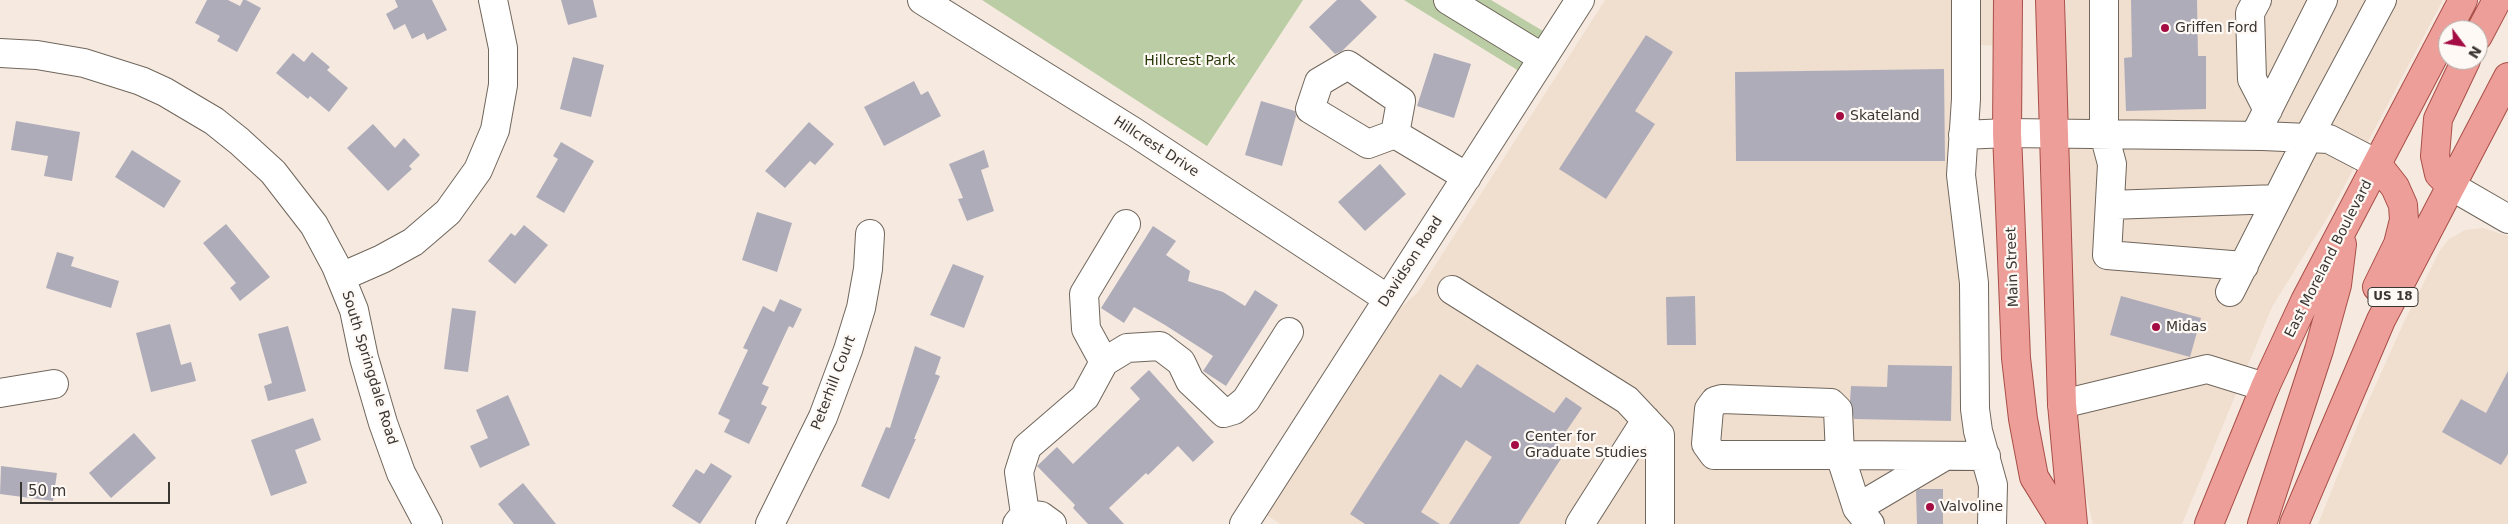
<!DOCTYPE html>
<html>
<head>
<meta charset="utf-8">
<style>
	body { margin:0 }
	#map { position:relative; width:2508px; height:524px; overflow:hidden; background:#f6eae0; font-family:"DejaVu Sans",sans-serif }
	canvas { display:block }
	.north { position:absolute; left:2438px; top:20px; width:50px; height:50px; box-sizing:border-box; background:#fef9f5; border:1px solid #afaba7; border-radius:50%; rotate:121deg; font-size:14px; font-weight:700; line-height:20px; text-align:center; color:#393531 }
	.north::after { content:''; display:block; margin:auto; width:18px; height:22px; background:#a40c44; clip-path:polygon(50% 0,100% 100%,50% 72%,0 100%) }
	.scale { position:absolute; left:20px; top:482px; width:150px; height:22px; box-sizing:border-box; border:2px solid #393531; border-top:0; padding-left:6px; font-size:15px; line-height:18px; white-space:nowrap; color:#393531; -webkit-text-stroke:4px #fef9f5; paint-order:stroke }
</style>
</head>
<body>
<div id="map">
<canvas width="2508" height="524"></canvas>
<div class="north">N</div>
<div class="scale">50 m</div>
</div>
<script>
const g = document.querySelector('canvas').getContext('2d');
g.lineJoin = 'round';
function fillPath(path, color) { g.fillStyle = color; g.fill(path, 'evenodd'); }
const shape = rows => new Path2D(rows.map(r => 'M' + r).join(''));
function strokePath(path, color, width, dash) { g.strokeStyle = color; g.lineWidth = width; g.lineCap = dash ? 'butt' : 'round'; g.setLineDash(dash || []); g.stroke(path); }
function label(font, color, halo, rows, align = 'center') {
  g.font = font + ' "DejaVu Sans",sans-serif'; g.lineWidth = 4.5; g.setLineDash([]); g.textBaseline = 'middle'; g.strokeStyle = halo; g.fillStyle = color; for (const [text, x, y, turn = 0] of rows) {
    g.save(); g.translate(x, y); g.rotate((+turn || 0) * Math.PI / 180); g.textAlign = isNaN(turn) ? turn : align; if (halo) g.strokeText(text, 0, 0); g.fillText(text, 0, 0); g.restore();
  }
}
const built = shape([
	[1605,0,2000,0,2000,46,1959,44,1987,524,1280,524,1265,514,1396,312,1418,292],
	[2066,0,2443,0,2329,215,2272,307,2182,524,2093,524,2081,477,2068,355],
	[2483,228,2508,236,2508,524,2318,524,2359,422,2403,324,2440,250,2449,239,2465,230]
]);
const green = shape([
	[982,0,1303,0,1207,146],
	[1404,0,1491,0,1543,31,1519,71]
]);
const building = shape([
	[207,0,228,0,240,6,243,0,246,0,261,8,237,52,217,41,220,36,195,23],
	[395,0,432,0,447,30,427,40,424,33,412,39,405,24,394,30,386,14,398,7],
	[561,0,593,0,597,17,568,25],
	[1337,0,1360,0,1377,17,1342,51,1335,54,1309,27],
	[2131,0,2197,0,2198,56,2206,56,2206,109,2126,111,2124,58,2132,57],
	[1646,35,1673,52,1635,111,1655,124,1606,199,1559,169],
	[312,52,330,67,327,70,348,88,329,112,310,96,308,99,276,73,293,53,304,62],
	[1434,53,1471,64,1454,118,1417,106],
	[573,57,604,65,591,117,560,109],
	[1944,69,1945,161,1736,161,1735,72],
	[914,81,921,95,928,91,941,116,884,146,864,107],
	[1261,101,1295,111,1296,116,1282,166,1245,155],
	[16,121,80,132,72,181,44,176,48,156,11,150],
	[809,122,834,144,815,165,810,161,785,188,765,171],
	[373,124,395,148,404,138,420,155,409,166,412,169,388,191,347,148],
	[561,142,594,161,564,213,536,197,558,159,553,156],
	[132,150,181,181,164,208,115,177],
	[984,150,989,167,981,170,994,211,967,221,958,199,963,198,949,164],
	[1380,164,1406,194,1365,231,1338,202],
	[757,212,792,223,777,272,742,260],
	[226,224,270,277,240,301,230,288,236,283,203,243],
	[524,225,548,245,515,284,488,261,511,233,515,236],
	[1153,226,1176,241,1166,255,1190,271,1188,281,1223,292,1245,306,1255,290,1278,305,1226,386,1203,371,1213,356,1165,325,1134,307,1124,323,1101,308],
	[57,252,74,257,71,266,119,281,111,308,46,288],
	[953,264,984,276,964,328,930,315],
	[1695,296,1696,345,1667,345,1666,297],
	[2121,296,2201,318,2190,357,2110,335],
	[780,299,802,309,793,328,789,326,762,384,769,387,761,404,767,407,749,444,724,432,730,420,718,414,748,350,743,348,763,306,774,312],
	[452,308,476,311,468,372,444,369],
	[170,324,181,365,191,362,196,381,151,392,136,333],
	[288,326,306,391,268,401,264,386,272,383,258,334],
	[915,346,941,357,935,374,940,376,914,439,916,439,889,499,861,486,886,427,890,428],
	[1477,364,1554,413,1566,397,1582,408,1554,449,1564,454,1519,524,1449,524,1492,457,1466,440,1421,512,1440,524,1365,524,1350,514,1440,374,1461,388],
	[1888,365,1952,366,1951,421,1854,419,1850,401,1851,386,1887,387],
	[1149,370,1214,442,1193,462,1178,446,1148,475,1146,473,1109,508,1124,524,1088,524,1073,508,1075,505,1037,466,1057,447,1073,464,1140,399,1130,388],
	[2508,371,2508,454,2501,465,2442,432,2461,399,2486,413],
	[508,395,530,445,480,468,470,446,488,438,476,410],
	[313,418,321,440,295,450,307,483,271,496,251,440],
	[134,433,156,458,111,498,89,473],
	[711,463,732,476,700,524,672,506,696,469,704,474],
	[1,466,57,473,53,501,0,494],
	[523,483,556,524,514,524,498,504],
	[1919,489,1943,489,1943,524,1917,524,1916,491]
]);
const minor = shape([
	[922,0,1134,132,1388,299],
	[1448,0,1543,58],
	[1966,0,1966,99,1961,175,1974,283,1975,409,1978,431,1993,485,1992,524],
	[2104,0,2104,134,2112,164,2107,255,2244,266],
	[2257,0,2250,13,2252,79,2268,110],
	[0,53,37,55,84,63,141,81,165,92,214,121,239,141,273,172,314,225,336,266,354,310,364,358,383,423,401,473,428,524],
	[1395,134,1401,101,1348,65,1319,82,1310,109,1368,144,1395,134,1467,177],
	[1963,135,2007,133,2263,136,2329,139,2377,164],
	[2255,135,2323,0],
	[2451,186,2508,219],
	[2110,205,2277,199],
	[341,277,382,259,413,242,448,212,478,170,495,130,503,85,503,48,493,0],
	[1452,290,1627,400,1660,435,1660,524],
	[2230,292,2308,138,2382,0],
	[1104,362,1127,348,1160,346,1181,362,1190,381,1224,413,1234,410,1246,400,1289,332],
	[0,393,54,384],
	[2062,404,2207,369,2265,387],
	[1857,508,1945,456],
	[1025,514,1019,472,1027,447,1085,397,1104,362,1086,329,1084,294,1126,224],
	[770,524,823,417,848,350,861,308,868,269,870,234],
	[1017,524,1025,514,1041,516,1052,524],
	[1244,524,1580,0],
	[1580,524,1646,420],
	[1870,524,1857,508,1840,455,1838,410,1831,403,1722,399,1715,401,1709,409,1706,444,1714,455,1840,455,1986,456]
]);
const major = shape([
	[2008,0,2007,133,2016,358,2023,419,2034,477,2063,524],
	[2050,0,2062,404,2073,524],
	[2478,36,2497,0],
	[2377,164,2395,187,2403,205,2404,220,2398,244,2377,287],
	[2451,186,2439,174,2435,156,2438,119,2466,60],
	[2209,524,2265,387,2305,301,2463,0],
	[2262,524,2319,350,2337,285,2342,244],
	[2294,524,2381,320,2508,77]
]);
const markers = [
	[2165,28,5,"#a40c44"],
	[1840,116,5,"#a40c44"],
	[2156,327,5,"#a40c44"],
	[1515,445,5,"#a40c44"],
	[1930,507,5,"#a40c44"]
];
const shields = [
	[2393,297,50]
];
const shieldNames = [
	["US 18",2393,297]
];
const poiNames = [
	["Griffen Ford",2175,28],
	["Skateland",1850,116],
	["Midas",2166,327],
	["Center for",1525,437],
	["Graduate Studies",1525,453],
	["Valvoline",1940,507]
];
const parkNames = [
	["Hillcrest Park",1190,61]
];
const streetNames = [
	["Hillcrest Drive",1156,147,33],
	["East Moreland Boulevard",2329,259,-63],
	["Davidson Road",1411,262,-57],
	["Main Street",2013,267,-92],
	["South Springdale Road",369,368,73],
	["Peterhill Court",834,383,-69]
];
fillPath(built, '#f0dfcf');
fillPath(green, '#bacda4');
fillPath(building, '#afacba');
strokePath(minor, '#70665c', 30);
strokePath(major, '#a74f48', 30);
strokePath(minor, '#fff', 28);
strokePath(major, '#ee9e99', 28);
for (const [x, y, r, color] of markers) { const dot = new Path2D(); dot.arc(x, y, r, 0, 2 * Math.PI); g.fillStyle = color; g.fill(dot); strokePath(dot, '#fef9f5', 2); }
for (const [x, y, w] of shields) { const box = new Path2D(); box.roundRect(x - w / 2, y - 9.5, w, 19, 4); g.fillStyle = '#fef9f5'; g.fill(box); strokePath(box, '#393531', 1); }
label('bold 12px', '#393531', null, shieldNames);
label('14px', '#393531', '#fef9f5', poiNames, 'left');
label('14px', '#293a0b', '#fef9f5', parkNames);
label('14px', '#393531', '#fef9f5', streetNames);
</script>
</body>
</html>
